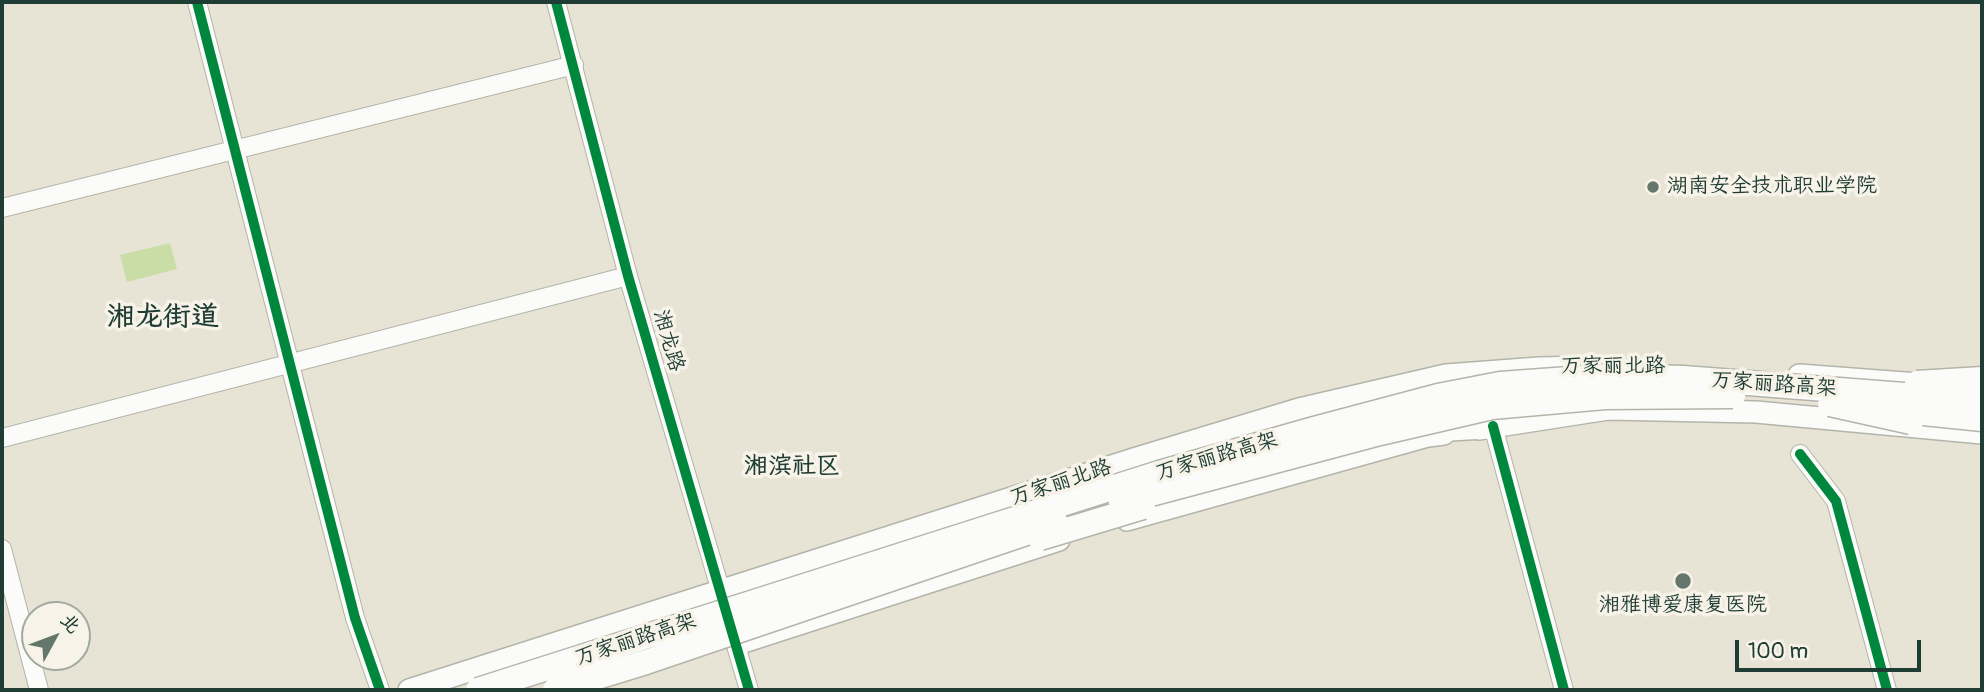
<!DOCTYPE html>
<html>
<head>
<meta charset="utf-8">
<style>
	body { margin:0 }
	#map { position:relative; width:1984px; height:692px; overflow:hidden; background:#e7e4d5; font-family:Pangolin,"LXGW WenKai TC",sans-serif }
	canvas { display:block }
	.frame { position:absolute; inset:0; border:4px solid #1f3d34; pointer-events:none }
	.north { position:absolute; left:21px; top:601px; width:70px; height:70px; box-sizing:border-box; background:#f7f3e8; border:2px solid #a1aaa0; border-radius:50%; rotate:49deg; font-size:19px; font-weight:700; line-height:28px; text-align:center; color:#1f3d34 }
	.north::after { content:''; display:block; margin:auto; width:24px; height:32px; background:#65776c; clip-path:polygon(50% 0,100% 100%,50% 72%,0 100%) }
	.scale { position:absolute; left:1735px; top:640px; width:186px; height:32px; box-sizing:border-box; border:4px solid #1f3d34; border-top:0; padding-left:9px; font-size:21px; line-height:24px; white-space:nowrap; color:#1f3d34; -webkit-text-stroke:5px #f7f3e8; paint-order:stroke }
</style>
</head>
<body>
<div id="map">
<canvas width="1984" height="692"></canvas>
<div class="frame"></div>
<div class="north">北</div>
<div class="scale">100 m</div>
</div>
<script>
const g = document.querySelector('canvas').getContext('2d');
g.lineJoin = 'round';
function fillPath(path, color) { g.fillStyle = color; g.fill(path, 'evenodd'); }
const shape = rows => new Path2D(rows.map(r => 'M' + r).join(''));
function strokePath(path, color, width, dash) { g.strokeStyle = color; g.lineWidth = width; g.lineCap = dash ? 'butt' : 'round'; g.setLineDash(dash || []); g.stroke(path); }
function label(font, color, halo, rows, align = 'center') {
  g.font = font + ' Pangolin,"LXGW WenKai TC",sans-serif'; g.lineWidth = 7; g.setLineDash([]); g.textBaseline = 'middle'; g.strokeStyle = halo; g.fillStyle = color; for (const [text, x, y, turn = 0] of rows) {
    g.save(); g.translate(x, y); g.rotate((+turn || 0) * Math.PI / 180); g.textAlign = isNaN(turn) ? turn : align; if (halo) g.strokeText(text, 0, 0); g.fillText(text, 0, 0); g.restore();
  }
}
const green = shape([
	[170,243,177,269,127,282,120,255]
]);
const minor = shape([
	[197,2,355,618,380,690],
	[556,2,628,276,724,602],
	[2,208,574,65],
	[1493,426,1564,690],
	[2,438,628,276],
	[1800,454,1836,501,1887,690],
	[2,549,39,690],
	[732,632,749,690]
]);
const major = shape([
	[1799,375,1931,385],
	[1479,429,1608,409,1756,412,1982,433],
	[1127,520,1428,436,1444,434],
	[737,644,1059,540],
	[409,690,1137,458,1299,409,1446,375,1539,368,1589,367]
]);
const highway = shape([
	[1425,430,1493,426]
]);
const highwayBridge = shape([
	[1917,383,1982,379],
	[1830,404,1911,422],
	[1895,410,1982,419],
	[1121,502,1380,433,1492,407,1605,397,1733,396],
	[1040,538,1143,507],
	[478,690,1159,473,1314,429,1438,396,1500,384,1610,376,1683,378,1982,401],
	[555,690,646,662,1056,523]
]);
const cycleway = shape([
	[197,2,355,618,380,690],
	[556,2,628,276,749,690],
	[1493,426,1564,690],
	[1800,454,1836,501,1887,690]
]);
const markers = [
	[1653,187,7,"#65776c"],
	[1683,581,9,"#65776c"]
];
const poiNames = [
	["湖南安全技术职业学院",1667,187],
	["湘雅博爱康复医院",1683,606,"center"]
];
const streetNames = [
	["湘龙路",668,341,74],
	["万家丽北路",1613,367],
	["万家丽路高架",1774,385,4],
	["万家丽路高架",1217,457,-16],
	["万家丽北路",1061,483,-18],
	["万家丽路高架",636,640,-18]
];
const quarterNames = [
	["湘滨社区",792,467]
];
const districtNames = [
	["湘龙街道",163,318]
];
fillPath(green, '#cbdda7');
strokePath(minor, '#b3b4aa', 20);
strokePath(major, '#b3b4aa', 24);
strokePath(highway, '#b3b4aa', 27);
strokePath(minor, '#fbfbf9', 18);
strokePath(major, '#fbfbf9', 21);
strokePath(highway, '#fbfbf9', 24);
strokePath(highwayBridge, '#b3b4aa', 27, []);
strokePath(highwayBridge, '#fbfbf9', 24);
strokePath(cycleway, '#00873e', 10);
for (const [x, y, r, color] of markers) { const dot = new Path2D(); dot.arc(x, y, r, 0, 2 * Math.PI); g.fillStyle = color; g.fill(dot); strokePath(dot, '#f7f3e8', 2.5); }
label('21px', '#1f3d34', '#f7f3e8', poiNames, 'left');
label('21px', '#1f3d34', '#f7f3e8', streetNames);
label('bold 24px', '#1f3d34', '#f7f3e8', quarterNames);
label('bold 28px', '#1f3d34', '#f7f3e8', districtNames);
</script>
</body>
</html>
